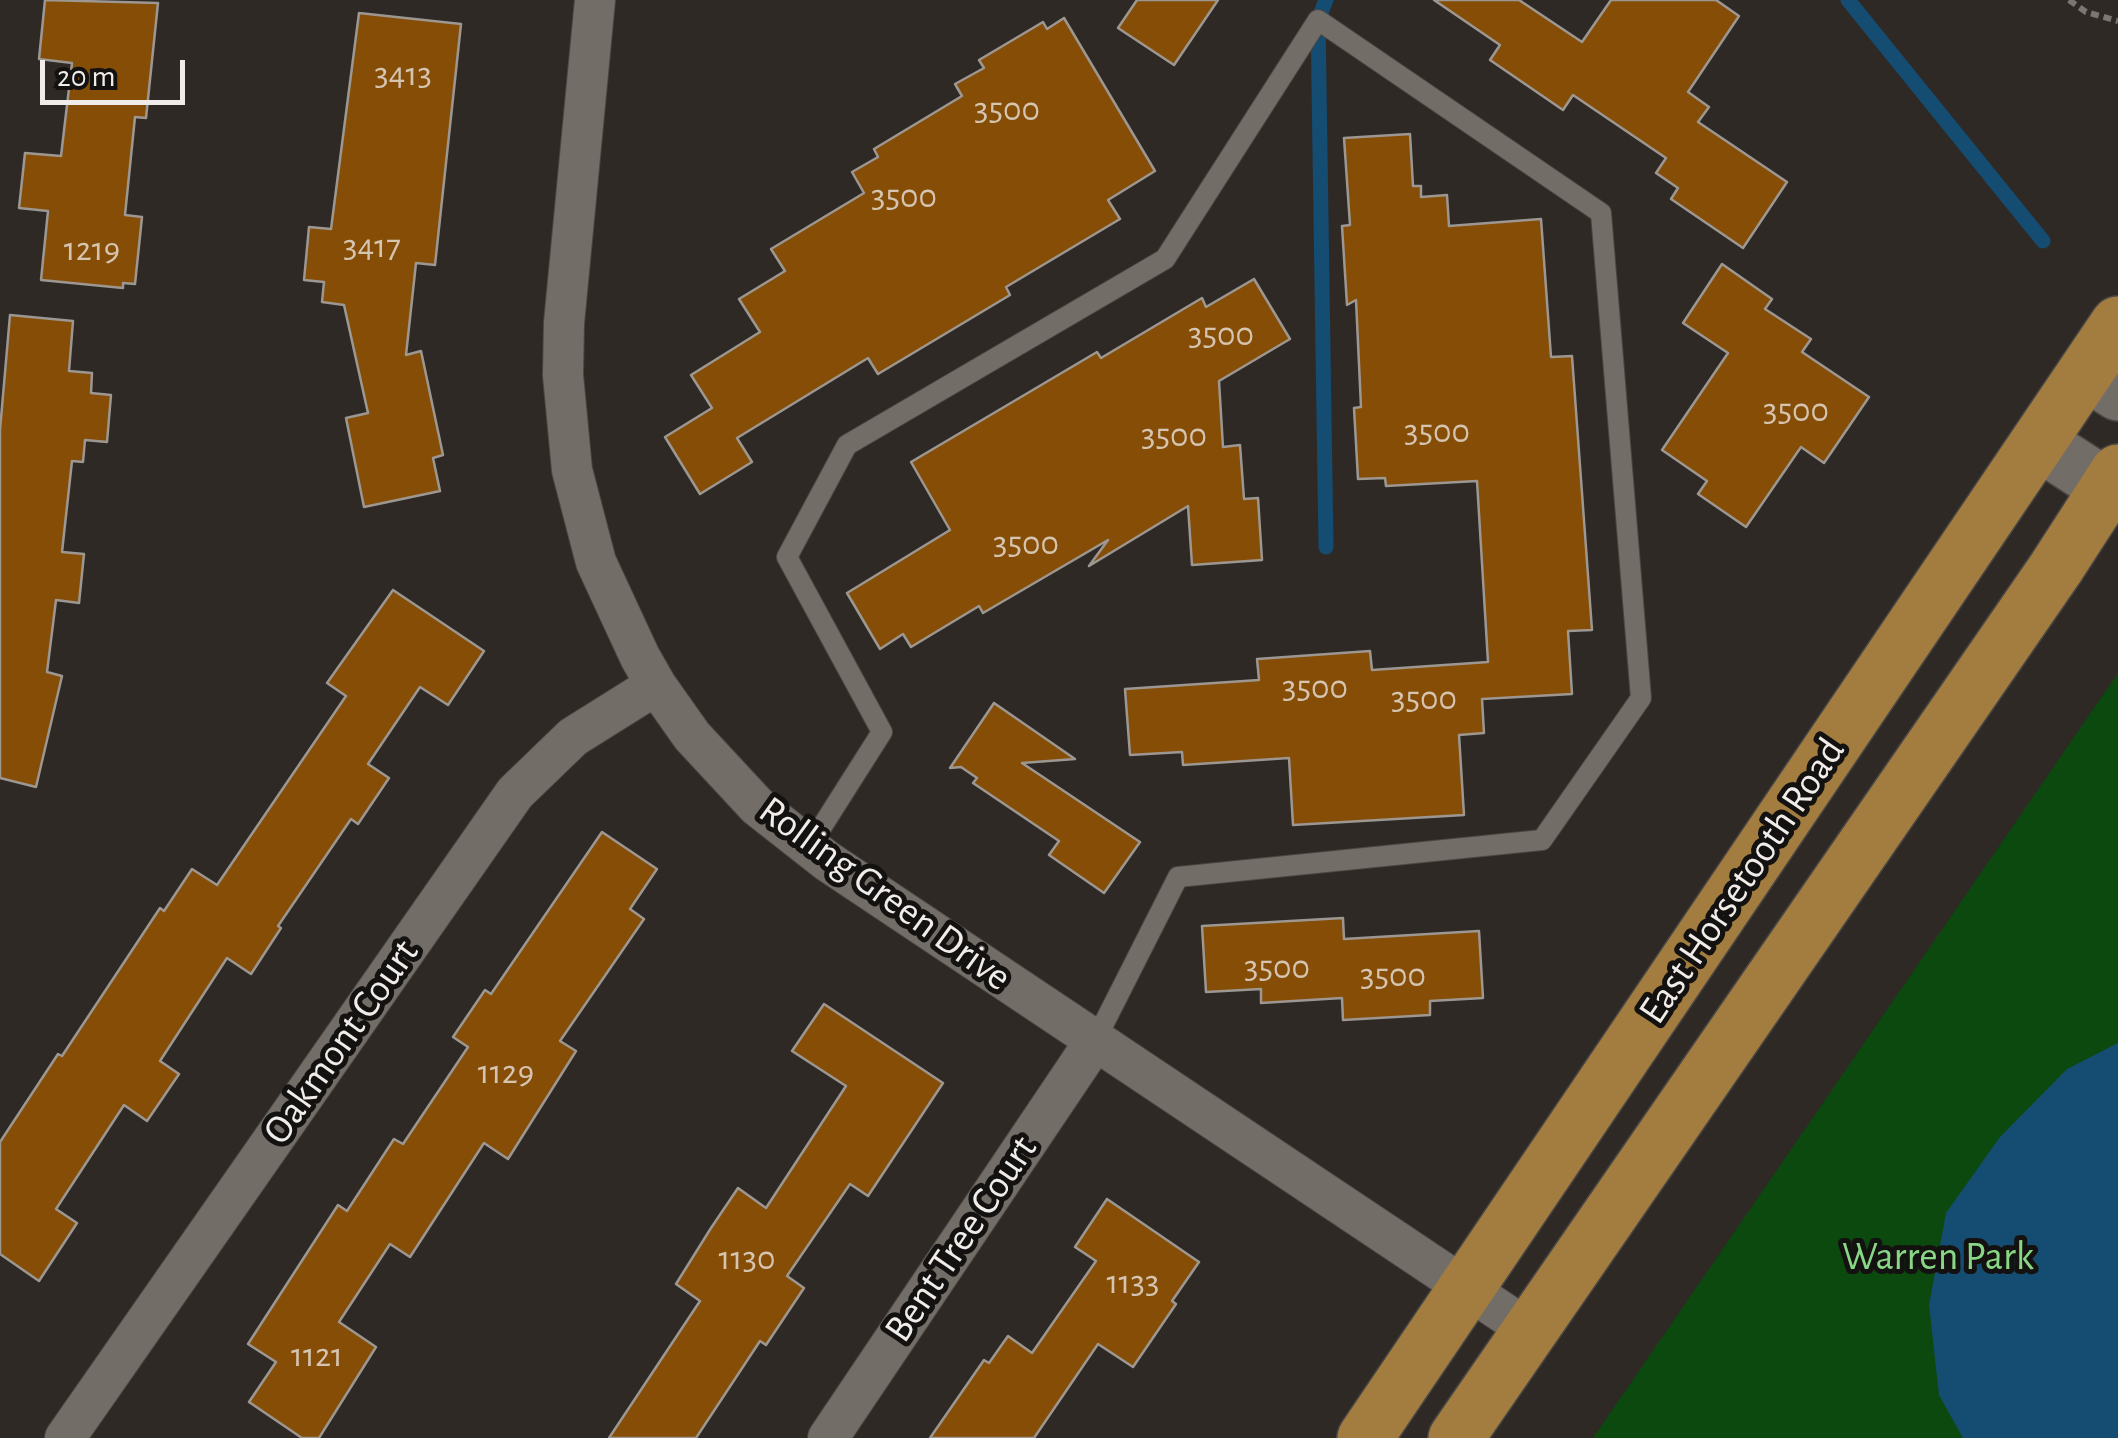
<!DOCTYPE html>
<html>
<head>
<meta charset="utf-8">
<style>
	body { margin:0 }
	#map { position:relative; width:2118px; height:1438px; overflow:hidden; background:#2e2925; font-family:"Alegreya Sans",sans-serif }
	canvas { display:block }
	.scale { position:absolute; left:40px; top:60px; width:145px; height:45px; box-sizing:border-box; border:5px solid #f0ece9; border-top:0; padding-left:12px; font-size:30px; line-height:35px; white-space:nowrap; color:#f0ece9; -webkit-text-stroke:8px #141210; paint-order:stroke }
</style>
</head>
<body>
<div id="map">
<canvas width="2118" height="1438"></canvas>
<div class="scale">20 m</div>
</div>
<script>
const g = document.querySelector('canvas').getContext('2d');
g.lineJoin = 'round';
function fillPath(path, color) { g.fillStyle = color; g.fill(path, 'evenodd'); }
const shape = rows => new Path2D(rows.map(r => 'M' + r).join(''));
function strokePath(path, color, width, dash) { g.strokeStyle = color; g.lineWidth = width; g.lineCap = dash ? 'butt' : 'round'; g.setLineDash(dash || []); g.stroke(path); }
function label(font, color, halo, rows, align = 'center') {
  g.font = font + ' "Alegreya Sans",sans-serif'; g.lineWidth = 10; g.setLineDash([]); g.textBaseline = 'middle'; g.strokeStyle = halo; g.fillStyle = color; for (const [text, x, y, turn = 0] of rows) {
    g.save(); g.translate(x, y); g.rotate((+turn || 0) * Math.PI / 180); g.textAlign = isNaN(turn) ? turn : align; if (halo) g.strokeText(text, 0, 0); g.fillText(text, 0, 0); g.restore();
  }
}
const green = shape([
	[2118,673,2118,1438,1593,1438]
]);
const water = shape([
	[2118,1043,2118,1438,1963,1438,1939,1395,1929,1305,1946,1213,2000,1137,2067,1069]
]);
const stream = shape([
	[1326,0,1318,20,1326,547],
	[1848,0,2043,241]
]);
const building = shape([
	[45,0,158,3,146,118,135,117,125,215,142,217,135,284,123,283,123,288,41,280,48,211,19,208,25,153,61,156,72,63,39,59,45,0],
	[1137,0,1218,0,1174,65,1118,28,1137,0],
	[1434,0,1519,0,1582,42,1611,0,1716,0,1739,16,1688,92,1709,107,1698,122,1787,182,1743,248,1671,199,1678,188,1656,173,1666,158,1573,95,1563,110,1490,60,1500,45,1434,0],
	[359,13,461,24,435,265,416,263,406,355,421,351,443,455,433,458,440,491,364,507,346,418,368,413,344,305,322,302,324,282,304,280,309,227,331,229,359,13],
	[1064,18,1155,171,1108,200,1120,219,1006,287,1010,295,878,374,868,358,737,438,752,462,700,494,665,437,712,408,691,375,760,332,739,299,785,271,771,249,864,193,852,172,878,157,874,149,962,96,955,84,984,68,979,60,1043,22,1047,29,1064,18],
	[1410,134,1413,186,1421,186,1421,197,1447,195,1449,226,1541,219,1551,357,1572,356,1592,630,1568,631,1572,694,1482,699,1484,733,1459,735,1464,815,1293,825,1289,758,1183,765,1182,752,1130,755,1125,689,1259,680,1257,659,1370,651,1372,670,1488,662,1477,481,1386,486,1385,478,1358,479,1354,408,1361,407,1356,300,1347,305,1342,226,1350,225,1344,138,1410,134],
	[1722,264,1772,299,1765,309,1811,339,1802,352,1869,397,1824,463,1801,447,1746,527,1698,494,1707,481,1662,450,1728,353,1683,323,1722,264],
	[1254,279,1290,339,1219,381,1223,447,1240,445,1244,499,1258,498,1262,560,1192,565,1188,506,1089,566,1108,540,983,613,979,606,911,647,903,634,880,649,847,593,950,530,911,462,1097,352,1101,358,1202,298,1206,307,1254,279],
	[10,315,73,321,69,371,92,373,91,393,111,395,107,442,85,440,83,462,72,461,62,552,84,554,79,603,56,600,47,672,62,676,36,787,0,778,0,430,10,315],
	[393,590,484,651,448,705,420,687,368,764,389,778,358,824,351,819,278,926,281,928,251,974,227,958,160,1061,179,1074,147,1121,124,1105,56,1209,77,1223,39,1281,0,1254,0,1142,58,1054,62,1056,160,908,164,911,192,869,217,885,346,696,327,683,393,590],
	[994,703,1075,759,1022,763,1140,842,1104,893,1049,855,1059,841,973,783,977,778,961,767,950,768,994,703],
	[602,832,657,869,630,909,644,919,560,1041,576,1051,508,1159,484,1143,410,1257,390,1244,339,1322,376,1347,319,1438,302,1438,249,1402,276,1362,248,1344,338,1205,347,1211,394,1139,403,1144,468,1047,453,1037,485,990,491,994,602,832],
	[1343,918,1344,939,1479,931,1483,998,1430,1001,1430,1015,1343,1020,1342,998,1261,1003,1261,989,1206,992,1202,926,1343,918],
	[824,1004,943,1083,868,1196,850,1184,787,1276,804,1288,766,1345,760,1341,696,1438,609,1438,700,1301,676,1284,711,1228,738,1188,766,1208,846,1086,792,1051,824,1004],
	[1107,1199,1199,1262,1172,1301,1176,1304,1133,1367,1098,1344,1034,1438,930,1438,984,1360,989,1363,1008,1336,1032,1353,1096,1261,1075,1247,1107,1199]
]);
const path = shape([
	[2069,0,2086,12,2118,21]
]);
const lane = shape([
	[809,847,882,732,787,557,847,445,1165,259,1318,20,1601,213,1641,698,1542,840,1178,877,1095,1041]
]);
const street = shape([
	[595,0,564,323,563,375,572,470,596,562,640,657,656,685,692,736,757,806,827,861,1529,1330],
	[65,1438,515,793,573,737,656,685],
	[828,1438,1095,1041]
]);
const secondary = shape([
	[2087,373,2118,393],
	[2039,443,2118,494]
]);
const primary = shape([
	[1365,1438,2118,324],
	[1456,1438,2056,568,2118,472]
]);
const numberNames = [
	["3413",403,74],
	["3500",1007,109],
	["3500",904,196],
	["3417",372,246],
	["1219",92,249],
	["3500",1221,334],
	["3500",1796,410],
	["3500",1437,431],
	["3500",1174,435],
	["3500",1026,543],
	["3500",1315,687],
	["3500",1424,698],
	["3500",1277,967],
	["3500",1393,975],
	["1129",506,1072],
	["1130",747,1258],
	["1133",1133,1282],
	["1121",317,1355]
];
const streetNames = [
	["East Horsetooth Road",1742,881,-56],
	["Rolling Green Drive",885,894,36],
	["Oakmont Court",341,1042,-55],
	["Bent Tree Court",961,1239,-56]
];
const parkNames = [
	["Warren Park",1938,1257]
];
fillPath(green, '#0b490f');
fillPath(water, '#154c72');
strokePath(stream, '#154c72', 15);
fillPath(building, '#854d06');
strokePath(building, '#9d9792', 2.5);
strokePath(lane, '#4a4643', 22);
strokePath(street, '#4a4643', 42);
strokePath(secondary, '#4a4643', 58);
strokePath(primary, '#4a4643', 58);
strokePath(path, '#7a7672', 6, [8, 5]);
strokePath(lane, '#736d68', 20);
strokePath(street, '#736d68', 40);
strokePath(secondary, '#736d68', 55);
strokePath(primary, '#a37d40', 55);
label('35px', '#d5c4b0', null, numberNames);
label('40px', '#f0ece9', '#141210', streetNames);
label('40px', '#88d786', '#141210', parkNames);
</script>
</body>
</html>
